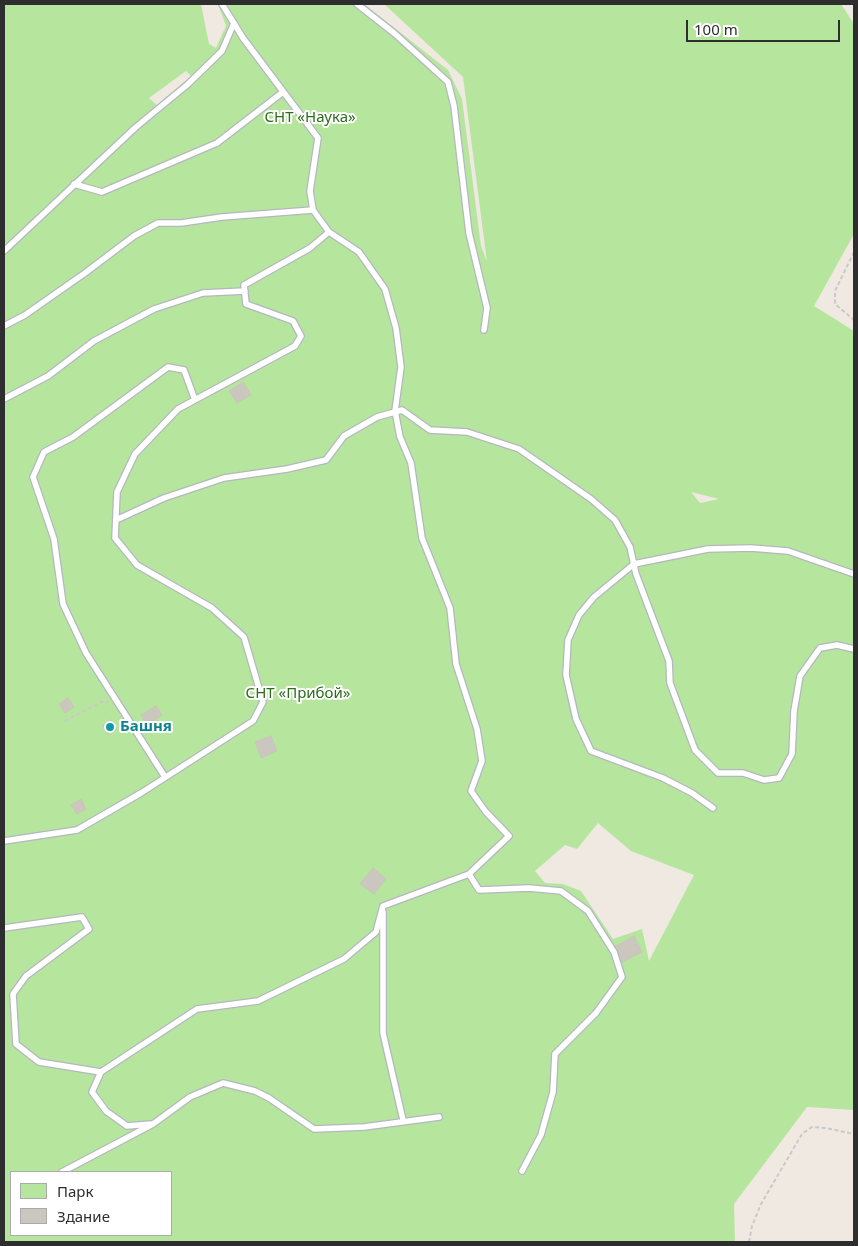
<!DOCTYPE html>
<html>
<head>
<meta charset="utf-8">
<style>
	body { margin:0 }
	#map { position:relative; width:858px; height:1246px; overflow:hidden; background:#efe9e1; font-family:"Noto Sans",sans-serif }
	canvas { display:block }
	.frame { position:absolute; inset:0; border:5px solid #2e2e2e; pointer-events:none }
	.legend { position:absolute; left:10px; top:1171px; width:162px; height:65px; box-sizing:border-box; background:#fff; border:1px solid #ababab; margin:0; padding:6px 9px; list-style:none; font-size:15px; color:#2e2e2e }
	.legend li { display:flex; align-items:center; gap:10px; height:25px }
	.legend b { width:25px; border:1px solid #ababab }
	.scale { position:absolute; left:686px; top:20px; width:154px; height:22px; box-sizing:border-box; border:2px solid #2e2e2e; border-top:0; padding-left:6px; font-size:15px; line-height:18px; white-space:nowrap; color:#2e2e2e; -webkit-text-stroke:4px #fff; paint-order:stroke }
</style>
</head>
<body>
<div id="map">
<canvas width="858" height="1246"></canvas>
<div class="frame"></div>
<ul class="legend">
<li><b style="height:14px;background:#b6e59e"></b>Парк</li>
<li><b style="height:14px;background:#cbc7bf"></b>Здание</li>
</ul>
<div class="scale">100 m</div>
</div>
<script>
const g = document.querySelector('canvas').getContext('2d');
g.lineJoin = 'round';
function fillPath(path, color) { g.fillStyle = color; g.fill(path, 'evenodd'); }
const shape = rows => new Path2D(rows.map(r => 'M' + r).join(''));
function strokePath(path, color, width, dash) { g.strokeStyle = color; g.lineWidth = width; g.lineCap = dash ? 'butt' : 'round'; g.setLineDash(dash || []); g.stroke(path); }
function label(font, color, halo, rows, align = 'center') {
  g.font = font + ' "Noto Sans",sans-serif'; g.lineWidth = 4; g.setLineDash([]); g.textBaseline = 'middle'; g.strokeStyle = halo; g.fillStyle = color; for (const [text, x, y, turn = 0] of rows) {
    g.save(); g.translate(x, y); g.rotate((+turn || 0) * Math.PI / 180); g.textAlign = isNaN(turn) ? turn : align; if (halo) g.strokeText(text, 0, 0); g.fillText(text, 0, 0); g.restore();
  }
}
const green = shape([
	[4,4,201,4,209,44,216,48,226,26,218,4,364,4,448,70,462,99,481,246,487,262,463,77,384,4,841,4,854,24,854,234,814,306,854,331,854,1110,807,1107,734,1204,735,1242,4,1242],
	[186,71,191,76,157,105,149,98],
	[691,492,719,499,700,503],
	[598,823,631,851,694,875,649,961,642,929,613,939,581,891,563,884,545,883,535,871,565,845,577,849],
	[11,1172,171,1172,171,1235,11,1235]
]);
const building = shape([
	[243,382,251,395,237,403,229,391,243,382],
	[68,698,74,707,65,713,59,704,68,698],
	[156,706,162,715,147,725,141,715,156,706],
	[111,720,117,729,108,734,103,725,111,720],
	[271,736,277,751,261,758,255,742,271,736],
	[81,799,86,809,77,814,71,805,81,799],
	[373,868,386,879,374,894,360,884,373,868],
	[634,936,642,952,622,962,614,947,634,936]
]);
const path = shape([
	[854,252,835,291,835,304,854,320],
	[65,721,101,702,108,702],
	[749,1242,752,1226,761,1204,802,1134,812,1127,826,1128,854,1134]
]);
const service = shape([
	[357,4,394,33,448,82,454,106,469,233,487,308,484,330],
	[74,184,102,192,217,143,283,92],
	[4,251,136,127,187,85,222,51,234,23],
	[4,326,25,315,85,273,134,236,158,223,181,223,222,217,313,210],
	[4,399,48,376,94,341,154,309,203,293,245,291],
	[116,520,164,498,224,478,287,469,326,460,344,436,377,417,402,410,430,430,467,432,519,449,591,499,615,520,630,547,636,574,669,661,670,683,695,750,718,773,743,773,764,780,779,778,792,754,794,711,800,676,820,648,837,645,854,649],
	[165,777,86,653,63,604,54,539,33,477,44,452,73,437,168,367,184,370,195,400],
	[713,808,692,793,663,778,591,751,576,719,566,675,568,640,579,615,594,597,634,564,708,549,751,548,788,551,854,574],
	[4,841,77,830,141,793,253,721,263,702,244,637,212,608,137,565,115,538,117,492,135,454,178,409,295,346,301,336,293,321,246,304,244,285,310,248,329,232],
	[469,874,479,890,529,888,561,891,588,911,614,952,622,977,596,1013,555,1054,553,1092,541,1135,522,1171],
	[383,912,383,1033,403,1120],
	[4,928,82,917,89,929,26,976,13,994,16,1044,39,1062,101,1072,197,1009,258,1001,344,959,376,932,383,906,469,874,509,836,486,812,471,791,482,761,477,729,456,664,450,608,422,538,411,463,400,437,395,411,401,367,396,328,385,289,359,252,329,232,313,210,310,191,318,138,243,38,222,4],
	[101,1072,92,1092,106,1111,127,1126,151,1124],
	[62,1172,153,1124,190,1097,223,1083,255,1091,269,1098,314,1129,364,1127,439,1117]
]);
const markers = [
	[110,727,5,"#0f9aa8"]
];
const parkNames = [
	["СНТ «Наука»",310,118],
	["СНТ «Прибой»",298,694]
];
const cultureNames = [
	["Башня",120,727]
];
fillPath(green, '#b6e59e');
fillPath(building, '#cbc7bf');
strokePath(building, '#cbc5ba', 1);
strokePath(service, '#b4b7c1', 8);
strokePath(path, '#c9c9c9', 2, [4, 2.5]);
strokePath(service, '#fff', 5.5);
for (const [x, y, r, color] of markers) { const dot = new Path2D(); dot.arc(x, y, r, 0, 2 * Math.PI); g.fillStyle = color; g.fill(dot); strokePath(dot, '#fff', 2); }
label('15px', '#2c6e1b', '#fff', parkNames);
label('bold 15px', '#0d838f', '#fff', cultureNames, 'left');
</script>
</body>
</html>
